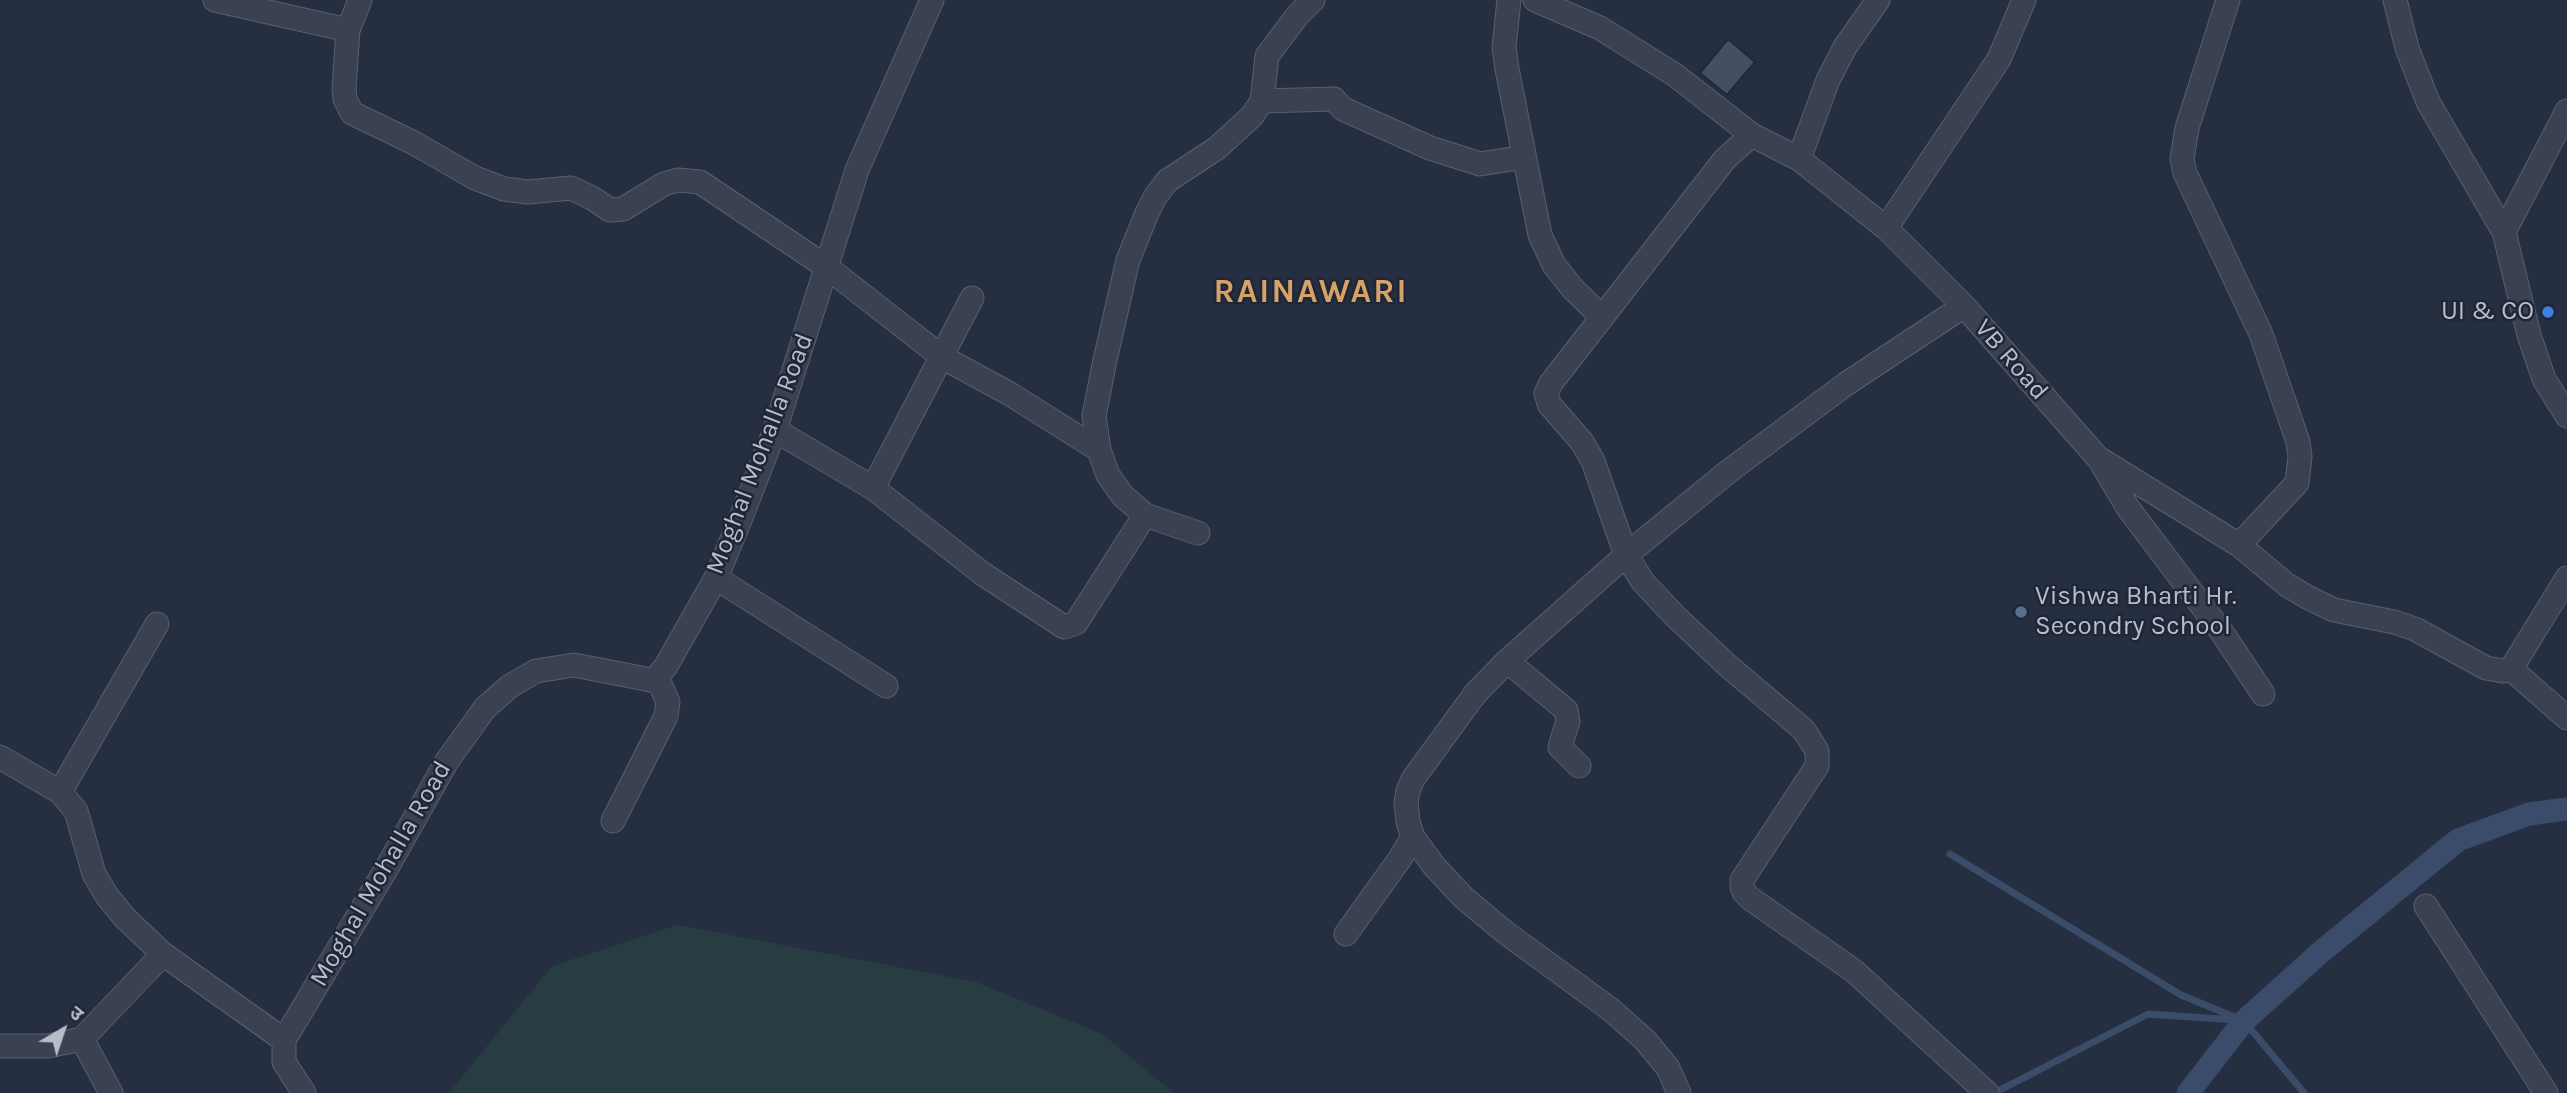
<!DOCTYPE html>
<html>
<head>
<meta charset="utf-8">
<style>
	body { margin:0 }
	#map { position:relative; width:2567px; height:1093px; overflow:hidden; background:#262f41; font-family:Karla,"Noto Sans Devanagari",sans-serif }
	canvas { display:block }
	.north { position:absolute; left:28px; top:995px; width:70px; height:70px; -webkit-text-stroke:5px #1f2636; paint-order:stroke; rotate:39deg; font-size:19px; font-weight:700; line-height:28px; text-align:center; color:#b7bdcb }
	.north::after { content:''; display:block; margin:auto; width:24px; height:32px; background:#b7bdcb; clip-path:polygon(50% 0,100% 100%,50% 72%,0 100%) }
</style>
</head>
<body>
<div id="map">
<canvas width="2567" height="1093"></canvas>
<div class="north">उ</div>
</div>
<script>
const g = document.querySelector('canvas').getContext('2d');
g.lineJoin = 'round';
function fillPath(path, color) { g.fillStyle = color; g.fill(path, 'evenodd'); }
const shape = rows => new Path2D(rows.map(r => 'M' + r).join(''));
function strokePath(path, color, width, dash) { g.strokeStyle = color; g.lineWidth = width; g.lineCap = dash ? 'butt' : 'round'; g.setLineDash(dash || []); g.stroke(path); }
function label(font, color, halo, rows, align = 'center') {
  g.font = font + ' Karla,sans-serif'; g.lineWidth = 5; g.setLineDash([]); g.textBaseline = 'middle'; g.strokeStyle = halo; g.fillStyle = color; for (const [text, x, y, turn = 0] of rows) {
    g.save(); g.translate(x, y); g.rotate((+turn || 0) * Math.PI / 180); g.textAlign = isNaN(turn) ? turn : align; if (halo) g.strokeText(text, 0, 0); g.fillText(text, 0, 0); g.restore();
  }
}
const green = shape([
	[678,925,976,982,1102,1034,1174,1093,449,1093,552,966]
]);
const stream = shape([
	[1950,854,2181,995,2244,1021,2304,1093],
	[1994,1093,2148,1014,2236,1020]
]);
const canal = shape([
	[2188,1093,2244,1021,2322,951,2458,840,2529,814,2567,809]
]);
const building = shape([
	[1728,39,1755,62,1727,95,1700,73,1728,39]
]);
const minor = shape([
	[215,0,348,30],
	[360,0,348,30,344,88,345,99,352,113,414,143,475,178,504,189,528,192,571,188,592,198,610,210,623,209,664,184,678,180,700,182,828,268,942,357,1010,394,1099,450,1108,475,1123,496,1145,515,1198,533],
	[1509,0,1504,47,1507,69,1540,235,1554,265,1573,289,1602,317],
	[1535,0,1600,28,1675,75,1752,135,1799,159,1886,228,1964,306,2098,458,2239,545,2287,585,2307,597,2334,610,2394,622,2415,629,2486,668,2503,671,2511,669],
	[2228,0,2187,128,2182,159,2185,173,2261,334,2298,442,2300,457,2297,483,2239,545],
	[2395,0,2407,48,2428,102,2504,232,2529,335,2544,379,2567,416],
	[1262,101,1334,99,1343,109,1430,148,1480,164,1524,157],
	[1752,135,1725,159,1551,383,1546,393,1549,404,1582,442,1593,461,1626,555,1643,582,1675,616,1727,665,1804,730,1817,751,1817,766,1742,880,1742,887,1744,892,1751,899,1854,971,1987,1093],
	[1799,159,1828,80,1845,47,1878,0],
	[1886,228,1999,59,2024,0],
	[2504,232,2567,111],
	[775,430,873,488,983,574,1064,627,1076,623,1145,515],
	[1099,450,1094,416,1105,360,1128,260,1147,213,1155,197,1167,181,1217,148,1252,116,1262,101,1267,56,1297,16,1313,0],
	[2102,464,2128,508,2221,631,2263,694],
	[873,488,972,298],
	[716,578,886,686],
	[1507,661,1566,710,1568,721,1560,747,1579,766],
	[2511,669,2567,578],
	[2511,669,2567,718],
	[0,757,60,792,76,811,94,874,107,896,125,918,163,954,284,1040],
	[60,792,157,624],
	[613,821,666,716,668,702,657,677],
	[2426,906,2546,1093],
	[1346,934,1399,860,1413,837],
	[82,1039,111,1093],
	[284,1040,385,871,447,761,485,708,510,686,536,671,574,665,651,680,657,677,666,666,716,578,740,520,775,430,857,170,932,0],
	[284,1040,284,1062,304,1093],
	[0,1046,48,1046,82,1039,163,954],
	[1679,1093,1668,1068,1645,1040,1610,1009,1506,933,1464,898,1434,866,1413,837,1408,822,1406,802,1408,791,1413,779,1475,694,1507,661,1626,555,1729,471,1846,384,1964,306]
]);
const markers = [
	[2548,312,7,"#3f7fe0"],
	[2021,612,7,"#5c6f8a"]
];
const poiNames = [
	["UI & CO",2534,312],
	["Vishwa Bharti Hr.",2035,597,"left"],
	["Secondry School",2035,627,"left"]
];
const streetNames = [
	["VB Road",2011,360,49],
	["Moghal Mohalla Road",760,454,-69],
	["Moghal Mohalla Road",381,874,-60]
];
const districtNames = [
	["RAINAWARI",1311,293]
];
fillPath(green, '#283d42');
strokePath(stream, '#3b4b6a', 7);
strokePath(canal, '#3b4b6a', 23);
fillPath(building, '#454f63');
strokePath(building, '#212838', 2);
strokePath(minor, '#585f6e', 25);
strokePath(minor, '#3a4251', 23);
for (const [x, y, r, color] of markers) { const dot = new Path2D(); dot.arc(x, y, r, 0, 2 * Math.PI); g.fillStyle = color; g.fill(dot); strokePath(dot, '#1f2636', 2.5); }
label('26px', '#b7bdcb', '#1f2636', poiNames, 'right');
label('26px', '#b7bdcb', '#1f2636', streetNames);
g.letterSpacing = '2px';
label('bold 33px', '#d6a267', '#1f2636', districtNames);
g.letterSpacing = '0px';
</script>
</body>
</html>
